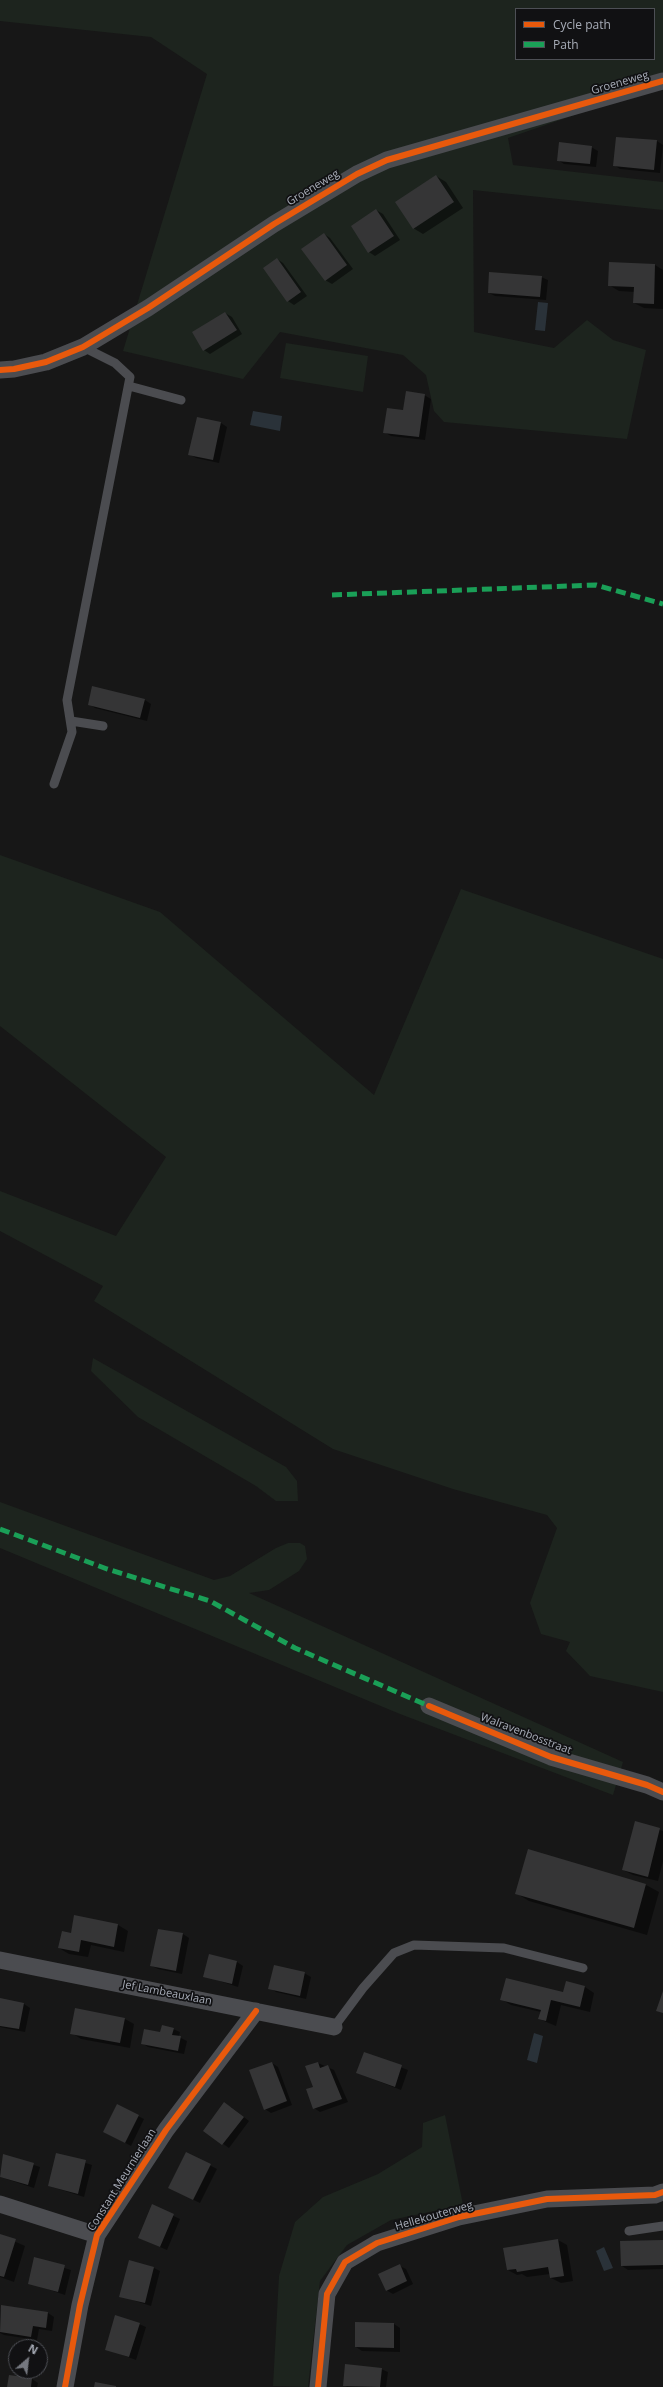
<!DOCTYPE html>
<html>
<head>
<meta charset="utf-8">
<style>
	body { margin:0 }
	#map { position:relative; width:663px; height:2387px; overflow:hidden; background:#171717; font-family:"Open Sans",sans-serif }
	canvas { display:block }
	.legend { position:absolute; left:515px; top:8px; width:140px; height:52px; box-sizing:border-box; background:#111113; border:1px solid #4d4f55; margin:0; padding:5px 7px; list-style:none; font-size:12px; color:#a8adb8 }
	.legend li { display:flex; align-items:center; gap:8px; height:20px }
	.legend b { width:20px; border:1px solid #4d4f55 }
	.north { position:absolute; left:8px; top:2339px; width:40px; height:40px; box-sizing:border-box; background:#111113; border:1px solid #4d4f55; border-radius:50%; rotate:28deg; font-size:11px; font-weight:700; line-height:16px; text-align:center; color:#a8adb8 }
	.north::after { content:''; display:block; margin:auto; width:14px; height:18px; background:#757880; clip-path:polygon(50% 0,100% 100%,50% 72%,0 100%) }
</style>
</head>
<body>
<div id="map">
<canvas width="663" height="2387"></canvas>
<ul class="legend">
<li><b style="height:5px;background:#e8590c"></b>Cycle path</li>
<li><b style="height:5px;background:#1a9f57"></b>Path</li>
</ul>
<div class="north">N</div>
</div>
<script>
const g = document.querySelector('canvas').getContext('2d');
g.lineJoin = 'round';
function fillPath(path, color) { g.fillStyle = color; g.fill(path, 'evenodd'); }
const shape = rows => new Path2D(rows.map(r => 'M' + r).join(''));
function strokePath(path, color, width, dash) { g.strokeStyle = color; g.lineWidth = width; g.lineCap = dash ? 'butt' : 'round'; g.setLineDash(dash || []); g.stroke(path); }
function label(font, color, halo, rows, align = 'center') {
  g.font = font + ' "Open Sans",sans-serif'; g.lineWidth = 3.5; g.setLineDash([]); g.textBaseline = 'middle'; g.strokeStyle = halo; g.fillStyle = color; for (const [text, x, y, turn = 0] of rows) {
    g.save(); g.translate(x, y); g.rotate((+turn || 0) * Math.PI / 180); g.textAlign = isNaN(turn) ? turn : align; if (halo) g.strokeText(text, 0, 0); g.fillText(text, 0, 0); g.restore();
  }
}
const green = shape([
	[0,0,663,0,663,73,618,100,508,138,513,165,663,182,663,210,473,190,474,332,554,348,587,320,613,340,646,350,627,439,444,422,434,411,426,375,403,355,280,332,243,379,123,351,207,74,151,37,0,21],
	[516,9,654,9,654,59,516,59],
	[286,343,368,356,363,392,280,378],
	[0,855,160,912,374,1095,461,889,663,959,663,1692,590,1676,566,1651,570,1642,541,1634,530,1603,557,1528,547,1515,453,1489,333,1449,94,1301,103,1286,0,1231,0,1191,116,1236,166,1157,0,1026],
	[93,1358,286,1467,297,1481,298,1501,276,1501,256,1486,138,1417,91,1371],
	[0,1502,214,1580,230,1576,276,1548,288,1543,300,1543,305,1546,307,1559,299,1571,269,1590,249,1593,623,1762,613,1795,400,1714,0,1548],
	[445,2115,463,2205,391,2220,347,2245,320,2281,308,2387,273,2386,279,2276,295,2222,323,2197,378,2174,422,2147,423,2123]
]);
const water = shape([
	[538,302,548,303,545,331,535,330],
	[253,411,282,416,280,431,250,425],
	[534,2033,543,2036,537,2063,527,2060],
	[604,2247,613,2268,604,2271,596,2251]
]);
const shadow = shape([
	[657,141,663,145,660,173,620,169,614,165],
	[591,147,598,151,596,167,564,164,558,160],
	[436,176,446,182,463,208,423,234,413,228],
	[376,210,383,214,400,240,375,256,369,252],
	[324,234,330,238,353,269,332,284,325,280],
	[277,259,283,263,307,296,294,305,288,301,264,268],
	[655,265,663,270,663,309,644,308,634,303,635,292,619,291,609,285],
	[541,277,548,280,546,300,495,296,489,293],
	[225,313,232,317,242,334,210,354,204,350],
	[424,395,431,399,425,440,391,436,384,432,404,411],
	[197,418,221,423,227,427,219,463,196,458,189,454],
	[145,700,151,704,147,721,95,708,89,704],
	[635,1823,663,1831,663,1861,658,1881,633,1875,623,1870],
	[529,1851,646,1885,659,1892,647,1935,529,1901,516,1893],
	[75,1917,118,1925,128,1931,124,1952,91,1945,88,1957,69,1954,59,1948,72,1934],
	[183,1934,189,1938,182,1974,158,1969,152,1966],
	[237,1962,243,1966,238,1987,204,1976],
	[304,1973,311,1977,306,1999,276,1992,270,1988],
	[566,1983,585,1987,594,1993,590,2012,561,2005,556,2026,539,2019,541,2012,511,2005,501,1999,563,1994],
	[0,1999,24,2004,30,2008,25,2032,0,2027],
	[125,2019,134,2024,130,2048,81,2039,72,2033],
	[173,2029,180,2032,179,2037,187,2041,184,2054,148,2047,142,2043],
	[364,2053,408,2070,401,2090,357,2073],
	[272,2063,278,2067,292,2105,271,2113,265,2109],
	[318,2063,334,2070,348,2102,320,2112,314,2108],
	[231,2107,249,2121,229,2148,204,2130],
	[138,2116,144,2119,131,2146,111,2135],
	[186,2153,217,2169,200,2203,175,2191],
	[57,2154,92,2165,84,2197,49,2186],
	[4,2155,40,2167,34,2188,0,2177],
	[152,2206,180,2219,167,2250,139,2238],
	[0,2235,25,2246,14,2282,0,2277],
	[558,2240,567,2245,573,2281,561,2283,551,2278,550,2274,527,2277,522,2274,517,2275,508,2270],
	[663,2241,663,2269,628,2270,622,2266],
	[35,2259,71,2270,65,2295,29,2283],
	[400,2266,406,2269,413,2284,393,2294,386,2290],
	[154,2268,160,2271,151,2306,120,2296],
	[1,2306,48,2313,54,2317,52,2331,39,2329,37,2340,4,2335,0,2333],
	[356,2323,394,2324,400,2328,400,2352,362,2351,356,2347],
	[139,2324,146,2327,136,2360,106,2349],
	[381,2369,388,2372,386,2387,347,2387,344,2385],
	[32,2379,38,2383,37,2387,8,2387]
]);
const building = shape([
	[616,137,657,140,654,170,613,166],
	[559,142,592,146,590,164,557,161],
	[436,175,454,202,413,229,395,202],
	[376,209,394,236,368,253,351,226],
	[324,233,347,265,325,281,301,249],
	[277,258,301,292,287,302,263,268],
	[609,262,655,264,654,304,633,303,634,287,608,286],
	[489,272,542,276,540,297,488,293],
	[225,312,237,330,203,351,192,332],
	[406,391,425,394,419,437,383,433,387,408,403,410],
	[197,417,221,422,213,460,188,455],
	[92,686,145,699,140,718,88,705],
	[635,1821,660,1828,648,1877,622,1870],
	[528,1849,646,1884,634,1928,515,1894],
	[74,1915,118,1924,114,1947,81,1940,79,1952,58,1948,62,1931,71,1933],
	[158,1929,183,1933,176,1971,150,1966],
	[209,1954,237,1961,232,1984,203,1977],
	[274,1965,305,1972,300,1996,268,1989],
	[506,1978,563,1992,566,1981,585,1986,580,2007,551,2000,546,2021,538,2019,541,2010,500,2000],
	[663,1991,663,2013,656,2011],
	[0,1998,24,2003,19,2029,0,2026],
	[75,2008,125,2018,120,2043,70,2034],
	[162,2025,174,2028,172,2035,181,2036,178,2051,141,2044,144,2029,160,2032],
	[364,2052,402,2065,395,2087,356,2073],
	[272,2062,287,2101,264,2110,249,2070],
	[318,2062,320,2068,328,2065,342,2099,313,2109,306,2089,313,2087,305,2066],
	[224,2102,244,2117,222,2145,203,2131],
	[117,2104,139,2115,125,2143,103,2132],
	[186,2152,211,2164,193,2200,168,2188],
	[56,2153,86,2160,78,2194,48,2186],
	[3,2154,34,2163,28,2185,0,2177],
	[152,2204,174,2214,160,2247,138,2238],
	[0,2234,16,2239,4,2277,0,2276],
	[558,2239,564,2276,550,2278,548,2267,517,2272,516,2269,507,2270,503,2248],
	[663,2240,663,2265,621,2266,620,2241],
	[34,2257,65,2265,58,2292,28,2284],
	[129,2260,154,2267,145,2303,119,2297],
	[400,2264,407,2281,386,2291,378,2274],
	[1,2305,48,2312,46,2328,33,2326,31,2337,0,2332],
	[115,2315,140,2323,129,2357,105,2350],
	[355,2322,394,2323,394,2348,355,2347],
	[345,2364,382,2368,380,2387,343,2386],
	[9,2375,32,2378,31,2387,7,2387],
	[95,2382,116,2386,116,2387,94,2387]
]);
const service = shape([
	[129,386,181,400],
	[71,721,103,726],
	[54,784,72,732,67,700,130,377,115,363,83,347],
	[334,2027,363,1988,394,1953,414,1945,504,1948,583,1968],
	[629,2231,663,2226]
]);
const minor = shape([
	[0,370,14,369,46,362,83,347,148,308,274,224,357,174,387,160,663,81],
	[429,1706,551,1757,647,1785,663,1792],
	[0,1960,334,2027],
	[0,2204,97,2235],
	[65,2387,80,2305,97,2235,166,2130,256,2011],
	[318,2387,327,2294,345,2262,377,2243,459,2217,547,2199,655,2195,663,2192]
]);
const quiet = shape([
	[332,595,596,585,663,604],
	[0,1529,107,1569,210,1601,295,1648,429,1706]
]);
const cycleway = shape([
	[0,370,14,369,46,362,83,347,148,308,274,224,357,174,387,160,663,81],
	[429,1706,551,1757,647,1785,663,1792],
	[65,2387,80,2305,97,2235,166,2130,256,2011],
	[318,2387,327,2294,345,2262,377,2243,459,2217,547,2199,655,2195,663,2192]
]);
const streetNames = [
	["Groeneweg",620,83,-16],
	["Groeneweg",313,188,-31],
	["Walravenbosstraat",526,1734,21],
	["Jef Lambeauxlaan",167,1993,11],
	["Constant Meurnierlaan",122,2180,-58],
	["Hellekouterweg",434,2216,-16]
];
fillPath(green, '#1d241e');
fillPath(water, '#2a3239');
fillPath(shadow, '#0007');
fillPath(building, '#353536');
strokePath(service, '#4b4c50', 9);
strokePath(minor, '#4b4c50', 17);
strokePath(quiet, '#1a9f57', 5, [10, 5]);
strokePath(cycleway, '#e8590c', 6);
label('11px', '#a8adb8', '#111113', streetNames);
</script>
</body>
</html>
